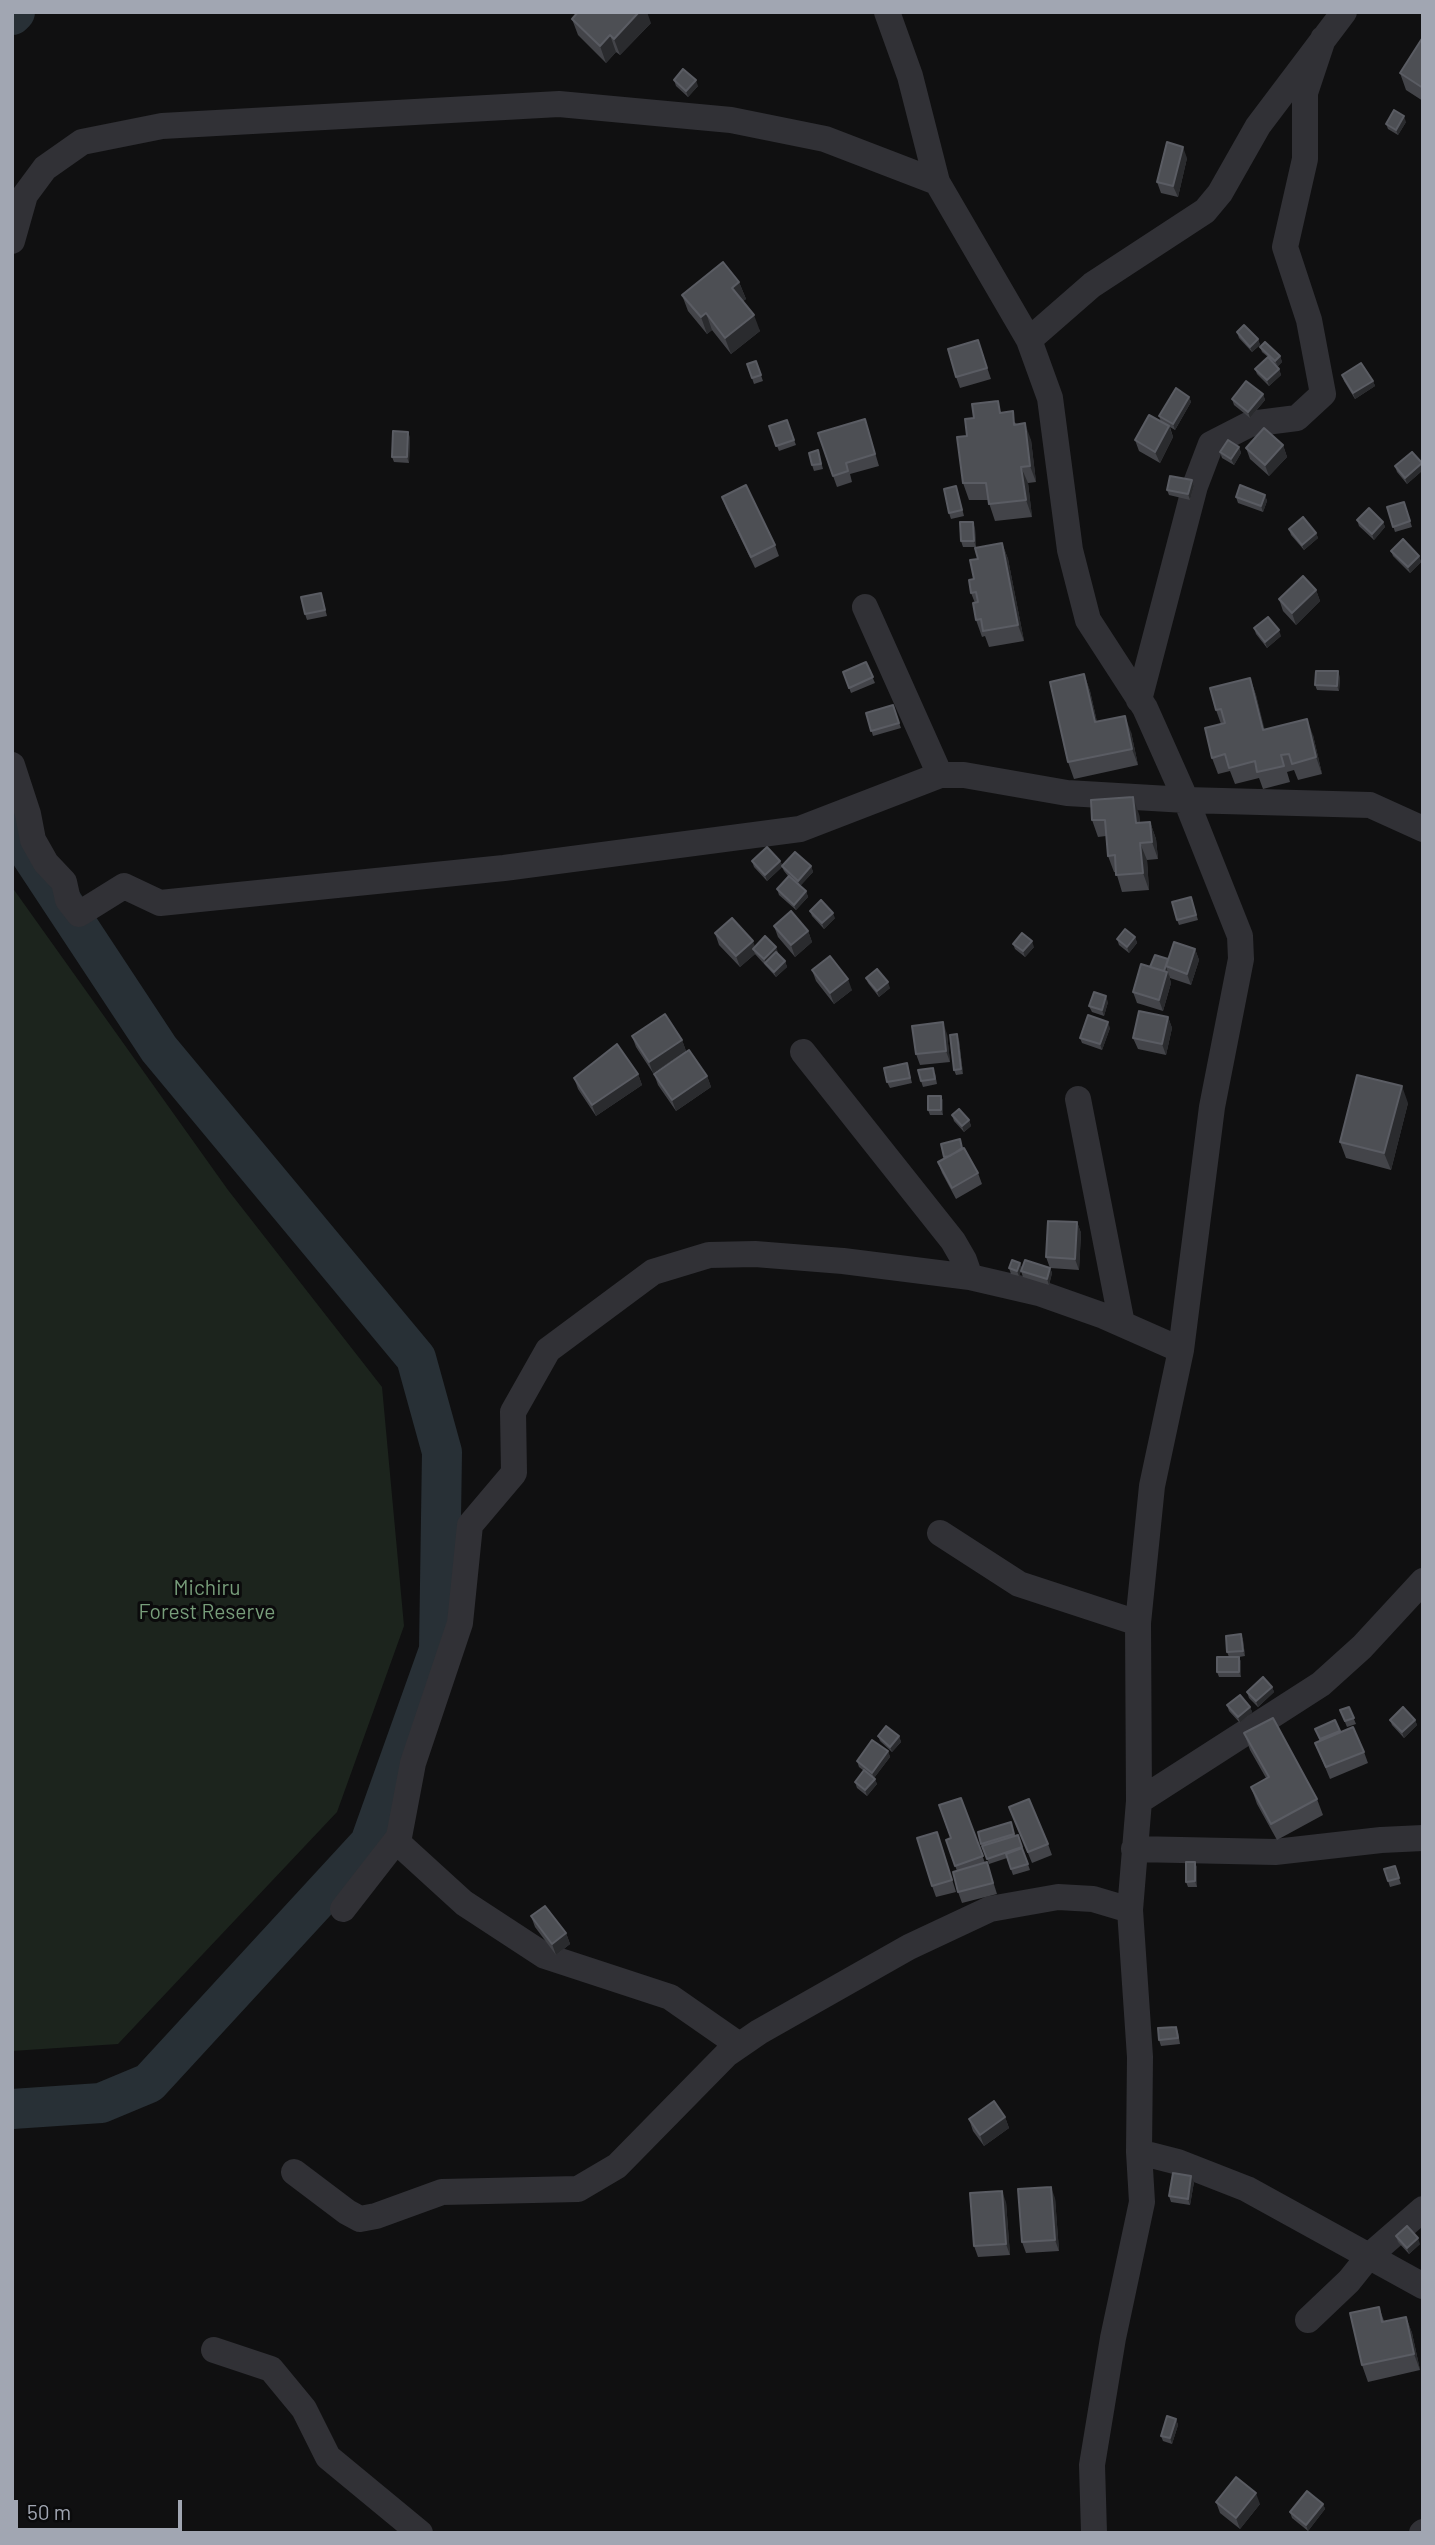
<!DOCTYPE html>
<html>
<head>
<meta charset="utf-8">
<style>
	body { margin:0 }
	#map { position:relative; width:1435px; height:2545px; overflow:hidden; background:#101011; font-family:Barlow,sans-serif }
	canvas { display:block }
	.frame { position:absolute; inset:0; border:14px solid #a1a6b2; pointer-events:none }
	.scale { position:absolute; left:14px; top:2500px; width:168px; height:32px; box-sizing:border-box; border:4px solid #a1a6b2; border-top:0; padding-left:9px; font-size:21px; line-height:24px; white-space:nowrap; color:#a1a6b2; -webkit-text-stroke:5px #0b0b0c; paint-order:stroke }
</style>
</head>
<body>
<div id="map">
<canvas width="1435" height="2545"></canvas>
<div class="frame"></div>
<div class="scale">50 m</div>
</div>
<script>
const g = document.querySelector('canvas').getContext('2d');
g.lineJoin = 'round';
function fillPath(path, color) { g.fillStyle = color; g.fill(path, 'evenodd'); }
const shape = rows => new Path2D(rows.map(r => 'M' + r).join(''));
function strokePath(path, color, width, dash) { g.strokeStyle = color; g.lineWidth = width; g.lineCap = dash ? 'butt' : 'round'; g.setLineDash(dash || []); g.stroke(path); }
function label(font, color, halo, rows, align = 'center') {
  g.font = font + ' Barlow,sans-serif'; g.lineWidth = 6; g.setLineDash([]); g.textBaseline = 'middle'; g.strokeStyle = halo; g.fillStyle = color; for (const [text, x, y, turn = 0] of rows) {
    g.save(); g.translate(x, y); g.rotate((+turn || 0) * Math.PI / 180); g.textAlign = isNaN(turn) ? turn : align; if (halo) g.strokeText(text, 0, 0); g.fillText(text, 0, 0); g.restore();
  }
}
const green = shape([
	[12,887,228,1190,382,1387,404,1626,337,1812,118,2044,12,2051]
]);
const river = shape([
	[12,15,15,12],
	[12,826,159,1049,416,1358,442,1452,439,1650,370,1843,149,2083,101,2103,12,2109]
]);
const minor = shape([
	[887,12,910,76,937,182,1029,340,1050,398,1070,550,1088,620,1145,708,1186,800,1240,936,1241,959,1212,1107,1181,1350,1152,1486,1138,1623,1139,1801,1130,1910,1140,2057,1139,2152,1142,2202,1113,2338,1092,2465,1094,2533],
	[12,241,25,195,45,168,82,142,162,126,559,104,731,120,825,139,937,182],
	[1029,340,1092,285,1205,211,1220,193,1258,126,1344,12],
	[865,607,940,775,964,775,1067,793,1186,800,1370,805,1423,829],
	[1139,700,1195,486,1211,444,1250,424,1297,418,1323,394,1309,320,1285,247,1305,159,1305,93,1323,39],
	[12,765,28,814,33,840,46,863,64,882,68,900,79,914,124,886,160,903,504,868,800,829,940,775],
	[803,1052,953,1241,964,1260,970,1277],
	[1078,1099,1122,1324],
	[940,1533,1019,1584,1138,1623],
	[1139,1801,1321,1684,1362,1647,1423,1581],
	[396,1841,464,1903,545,1956,670,1997,739,2045],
	[1134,1849,1275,1852,1381,1840,1423,1838],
	[343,1909,399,1837,413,1763,460,1623,470,1525,514,1473,513,1412,548,1350,653,1272,709,1255,755,1254,843,1261,970,1277,1039,1293,1104,1316,1181,1350],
	[1139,2152,1178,2162,1247,2189,1423,2286],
	[294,2172,347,2212,360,2219,376,2216,442,2192,578,2189,617,2166,727,2054,759,2032,909,1947,990,1909,1058,1897,1093,1899,1130,1910],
	[1308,2320,1349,2281,1369,2256,1423,2209],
	[214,2350,271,2369,304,2409,328,2457,420,2533],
	[1422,2533,1423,2532]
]);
const wall = shape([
	[572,19,651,23,620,55,616,52,606,63,578,35],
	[1423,37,1423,101,1406,90,1400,73],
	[674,80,698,86,688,97,676,86],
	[1406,122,1398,135,1388,129,1386,124],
	[1187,158,1178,197,1161,193,1157,182],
	[739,282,746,299,743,301,760,331,731,354,712,330,707,334,688,311,682,295],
	[1237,332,1258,339,1260,345,1252,352,1239,338],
	[978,340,991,379,960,388,956,377],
	[1260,347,1280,356,1282,362,1278,366,1268,357,1279,369,1281,375,1269,386,1257,374,1255,369,1268,357,1262,352],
	[756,361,763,381,754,384,747,364],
	[1342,375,1373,381,1375,386,1355,399,1344,381],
	[1263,394,1265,400,1250,418,1234,405,1232,399],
	[1189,397,1191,402,1175,430,1170,427,1173,437,1160,463,1139,451,1135,440,1161,422,1159,416],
	[1003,413,1017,424,1031,440,1036,482,1028,483,1032,517,995,521,988,500,969,500,963,483,967,436],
	[865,419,879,466,850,474,852,482,837,487,833,476],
	[787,420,796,445,779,451,769,426],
	[410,437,409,463,394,462,392,457],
	[1283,445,1287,457,1269,476,1250,459,1246,448],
	[1239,447,1241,453,1234,465,1222,458,1220,452],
	[818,450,823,469,814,471,812,465],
	[1422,463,1423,470,1407,484,1397,472,1395,466],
	[1192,480,1194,486,1190,500,1169,495,1167,490],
	[958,492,964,516,951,519,949,513],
	[1265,495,1267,501,1263,512,1238,503,1236,497],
	[722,497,775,545,779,556,755,568,726,508],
	[1404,502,1412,527,1395,532,1387,507],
	[1357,520,1383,522,1385,527,1374,540,1359,526],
	[975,528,976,547,963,547,961,541],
	[1289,529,1316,533,1318,538,1304,550,1291,535],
	[1002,543,1008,559,1024,641,989,647,985,636,982,637,976,620,975,603,971,593,978,559],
	[1391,551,1419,556,1421,562,1410,573,1393,556],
	[1316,590,1320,601,1296,625,1283,611,1279,599],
	[321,593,327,616,307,620,305,614],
	[1254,628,1281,636,1267,648,1256,634],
	[866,662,875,683,851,693,843,672],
	[1084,674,1090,691,1097,722,1131,732,1138,765,1074,779,1068,762],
	[1340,677,1339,691,1317,690,1315,685],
	[1250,678,1256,695,1264,729,1313,735,1322,774,1298,780,1294,770,1287,772,1290,782,1263,789,1259,778,1235,784,1230,771,1218,774,1212,758,1221,724,1216,710],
	[893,705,901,728,873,736,866,713],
	[1139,814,1140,823,1150,822,1156,839,1158,859,1147,860,1149,890,1122,892,1116,872,1114,872,1108,856,1106,836,1098,837,1092,820],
	[752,861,780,861,782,865,811,866,813,872,800,886,806,891,808,897,796,910,779,895,777,889,788,876,784,871,782,867,767,881,754,867],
	[1191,897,1198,920,1179,925,1177,920],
	[810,911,835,918,824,929,812,916],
	[774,926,808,931,812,942,795,957,778,937],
	[715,933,755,947,778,952,777,953,785,961,787,967,776,977,755,954,740,967,719,945],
	[1135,937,1137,943,1129,953,1119,945,1117,939],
	[1013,944,1034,947,1025,957,1015,949],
	[1195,949,1199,960,1191,985,1170,978,1168,972,1171,983,1163,1011,1137,1003,1133,992,1168,959],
	[812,970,852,990,834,1004,816,981],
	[866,978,890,988,879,997,868,983],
	[1108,1002,1104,1016,1092,1012,1089,1006],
	[1168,1017,1172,1028,1166,1055,1138,1049,1133,1038],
	[1110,1028,1102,1050,1082,1043,1080,1038],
	[947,1034,950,1062,920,1065,916,1054],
	[632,1036,682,1040,686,1051,707,1076,711,1087,676,1111,658,1085,654,1074,684,1053,653,1073,636,1047],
	[959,1040,963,1074,956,1075,954,1070],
	[907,1063,912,1083,890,1088,887,1082],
	[935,1073,937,1084,923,1087,921,1081],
	[638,1074,642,1085,596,1116,578,1089,574,1078],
	[941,1096,943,1101,943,1115,930,1115,928,1110],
	[1408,1103,1391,1170,1346,1158,1340,1142],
	[952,1115,969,1120,971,1126,964,1132,954,1121],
	[941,1144,963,1148,978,1173,982,1184,956,1199,942,1173,938,1162,945,1158],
	[1077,1222,1081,1233,1079,1270,1050,1268,1052,1273,1049,1285,1023,1277,1021,1271,1019,1276,1011,1274,1009,1268,1020,1263,1022,1268,1050,1268,1046,1257],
	[1241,1634,1243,1640,1245,1656,1239,1657,1241,1662,1241,1677,1219,1677,1217,1672,1229,1657,1227,1652],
	[1272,1687,1274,1692,1258,1707,1249,1698,1247,1692],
	[1227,1705,1250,1707,1252,1712,1240,1723,1229,1711],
	[1349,1707,1356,1724,1347,1727,1340,1710],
	[1335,1720,1341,1733,1364,1752,1368,1763,1330,1779,1315,1743,1320,1741,1315,1729],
	[1390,1720,1415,1720,1417,1725,1404,1738,1392,1725],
	[1244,1733,1317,1799,1323,1815,1277,1840,1257,1804,1251,1787,1266,1778,1250,1750],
	[878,1736,899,1736,901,1742,892,1752,880,1741],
	[888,1751,890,1757,874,1778,877,1784,867,1796,857,1788,855,1782,864,1771,859,1767,857,1761],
	[961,1798,985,1863,987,1862,997,1894,962,1903,958,1892,957,1871,946,1840,951,1838],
	[1009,1807,1048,1844,1052,1855,1032,1863],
	[1011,1822,1015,1836,1018,1835,1030,1870,1013,1875,1007,1858,989,1864,978,1832],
	[941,1843,956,1892,936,1897,932,1886],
	[1195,1862,1197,1868,1197,1887,1188,1887,1186,1882],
	[1395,1866,1401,1884,1390,1887,1384,1869],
	[531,1916,566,1933,570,1944,556,1955,535,1927],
	[1176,2027,1178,2032,1180,2044,1161,2046,1159,2040],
	[1005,2117,1009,2128,984,2146,973,2131,969,2119],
	[1194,2182,1190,2205,1171,2202,1169,2196],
	[1055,2198,1059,2251,1026,2253,1022,2242],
	[1006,2202,1010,2255,978,2257,974,2246],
	[1396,2236,1420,2244,1409,2254,1398,2242],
	[1379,2307,1384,2321,1406,2317,1412,2333,1420,2370,1368,2382,1362,2365],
	[1176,2419,1178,2425,1172,2444,1163,2441,1161,2436],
	[1216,2502,1260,2504,1240,2529,1220,2513],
	[1323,2504,1325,2509,1308,2531,1292,2518,1290,2512]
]);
const shadedWall = shape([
	[639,12,647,12,651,23,620,55,614,39],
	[610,35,616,52,606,63,600,46],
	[696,80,698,86,688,97,686,91],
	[1404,116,1406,122,1398,135,1396,130],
	[1183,147,1187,158,1178,197,1173,186],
	[739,282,746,299,738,305,732,288],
	[706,313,712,330,707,334,701,317],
	[754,315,760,331,731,354,725,338],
	[1258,339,1260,345,1252,352,1250,347],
	[1280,356,1282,362,1278,366,1275,361],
	[1279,369,1281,375,1269,386,1267,380],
	[1373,381,1375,386,1355,399,1353,393],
	[1263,394,1265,400,1250,418,1248,412],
	[1189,397,1191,402,1175,430,1173,424],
	[1025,423,1031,440,1036,482,1030,466],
	[1169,426,1173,437,1160,463,1155,452],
	[408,432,410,437,409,463,407,457],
	[1283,445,1287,457,1269,476,1265,465],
	[1239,447,1241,453,1234,465,1231,459],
	[1422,463,1423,470,1407,484,1405,478],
	[1021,467,1028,483,1032,517,1026,500],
	[1192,480,1194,486,1190,500,1188,494],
	[1265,495,1267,501,1263,512,1261,506],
	[973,522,975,528,976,547,974,541],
	[1383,522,1385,527,1374,540,1372,534],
	[1316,533,1318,538,1304,550,1302,545],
	[1002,543,1008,559,1024,641,1018,625],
	[1419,556,1421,562,1410,573,1408,567],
	[1316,590,1320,601,1296,625,1292,613],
	[1279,630,1281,636,1267,648,1265,642],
	[1338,671,1340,677,1339,691,1337,686],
	[1084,674,1090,691,1101,739,1095,722],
	[1250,678,1256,695,1269,746,1263,730],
	[1125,716,1131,732,1138,765,1132,749],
	[1307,719,1313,735,1322,774,1316,757],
	[1133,797,1139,814,1142,840,1136,823],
	[1150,822,1156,839,1158,859,1152,842],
	[1140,843,1147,860,1149,890,1143,873],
	[780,861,783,866,767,881,765,875],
	[811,866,813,872,800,886,798,881],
	[806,891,808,897,796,910,794,905],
	[833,913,835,918,824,929,822,923],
	[808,931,812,942,795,957,791,945],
	[1135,937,1137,943,1129,953,1127,947],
	[753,941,757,952,753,949,755,954,740,967,736,956],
	[1032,941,1034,947,1025,957,1023,951],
	[776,947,778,952,767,964,764,959],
	[1195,949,1199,960,1191,985,1187,974],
	[785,961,787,967,776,977,774,972],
	[1166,966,1171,983,1163,1011,1159,1000],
	[848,979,852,990,834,1004,830,993],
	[888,982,890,988,879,997,877,991],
	[1106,996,1108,1002,1104,1016,1102,1010],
	[1168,1017,1172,1028,1166,1055,1162,1044],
	[943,1022,947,1034,950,1062,946,1051],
	[1108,1022,1110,1028,1102,1050,1100,1044],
	[957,1034,959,1040,963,1074,961,1069],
	[682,1040,686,1051,653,1073,649,1062],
	[638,1074,642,1085,596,1116,592,1105],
	[707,1076,711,1087,676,1111,672,1100],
	[1402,1086,1408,1103,1391,1170,1384,1153],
	[941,1096,943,1101,943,1115,941,1110],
	[969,1120,971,1126,964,1132,962,1126],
	[1077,1222,1081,1233,1079,1270,1075,1259],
	[1020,1263,1022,1269,1019,1276,1017,1271],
	[1050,1268,1052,1273,1049,1285,1047,1279],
	[1241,1634,1243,1640,1245,1656,1243,1651],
	[1239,1657,1241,1662,1241,1677,1239,1672],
	[1272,1687,1274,1692,1258,1707,1256,1701],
	[1250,1707,1252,1712,1240,1723,1238,1717],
	[1415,1720,1417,1725,1404,1738,1402,1732],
	[899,1736,901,1742,892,1752,890,1747],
	[888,1751,890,1757,874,1778,872,1773],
	[875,1779,877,1784,867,1796,865,1790],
	[1195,1862,1197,1868,1197,1887,1195,1881],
	[566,1933,570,1944,556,1955,552,1944],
	[1005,2117,1009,2128,984,2146,980,2135],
	[1191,2176,1194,2182,1190,2205,1188,2199],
	[1051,2187,1055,2198,1059,2251,1055,2240],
	[1002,2191,1006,2202,1010,2255,1006,2244],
	[1418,2238,1420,2244,1409,2254,1407,2248],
	[1406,2317,1412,2333,1420,2370,1414,2354],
	[1176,2419,1178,2425,1172,2444,1170,2438],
	[1256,2493,1260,2504,1240,2529,1236,2518],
	[1323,2504,1325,2509,1308,2531,1306,2525]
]);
const building = shape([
	[578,12,639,12,614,39,610,35,600,46,572,19,578,12],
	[1423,37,1423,88,1400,73,1423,37],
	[683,69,696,80,686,91,674,80,683,69],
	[1394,110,1404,116,1396,130,1386,124,1394,110],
	[1167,142,1183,147,1173,186,1157,182,1167,142],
	[723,262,739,282,732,288,754,315,725,338,706,313,701,317,682,295,723,262],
	[1244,325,1258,339,1250,347,1237,332,1244,325],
	[978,340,987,368,956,377,948,349,978,340],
	[1265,342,1280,356,1275,361,1260,347,1265,342],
	[1268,357,1279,369,1267,380,1255,369,1268,357],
	[756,361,761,375,752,378,747,364,756,361],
	[1361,363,1373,381,1353,393,1342,375,1361,363],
	[1246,381,1263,394,1248,412,1232,399,1246,381],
	[1176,388,1189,397,1173,424,1159,416,1176,388],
	[998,401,1000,413,1013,411,1014,425,1025,423,1030,466,1021,467,1026,500,989,504,986,483,963,483,957,437,967,436,965,419,974,418,972,404,998,401],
	[1149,415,1169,426,1155,452,1135,440,1149,415],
	[865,419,875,454,846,463,848,471,833,476,818,433,865,419],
	[787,420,794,440,776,446,769,426,787,420],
	[1264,428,1283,445,1265,465,1246,448,1264,428],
	[393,431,408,432,407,457,392,457,393,431],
	[1228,440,1239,447,1231,459,1220,452,1228,440],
	[818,450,821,464,812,465,809,453,818,450],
	[1412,452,1422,463,1405,478,1395,466,1412,452],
	[1170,476,1192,480,1188,494,1167,490,1170,476],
	[746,485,775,545,751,557,722,497,746,485],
	[1240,485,1265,495,1261,506,1236,497,1240,485],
	[956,486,962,510,949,513,944,489,956,486],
	[1404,502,1410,521,1393,527,1387,507,1404,502],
	[1369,508,1383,522,1372,534,1357,520,1369,508],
	[1303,517,1316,533,1302,545,1289,529,1303,517],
	[960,522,973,522,974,541,961,541,960,522],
	[1403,539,1419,556,1408,567,1391,551,1403,539],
	[1002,543,1018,625,983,631,981,619,976,620,973,603,978,602,976,592,971,593,969,580,974,579,970,560,978,559,975,548,1002,543],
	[1303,576,1316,590,1292,613,1279,599,1303,576],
	[321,593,325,610,305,614,301,597,321,593],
	[1268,617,1279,630,1265,642,1254,628,1268,617],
	[866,662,873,677,849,688,843,672,866,662],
	[1316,671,1338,671,1337,686,1315,685,1316,671],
	[1084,674,1095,722,1125,716,1132,749,1068,762,1050,682,1084,674],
	[1250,678,1263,730,1307,719,1316,757,1292,764,1289,754,1281,755,1284,766,1257,772,1255,761,1229,768,1225,754,1212,758,1205,728,1225,723,1221,709,1216,710,1210,688,1250,678],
	[893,705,899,723,871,731,866,713,893,705],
	[1133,797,1136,823,1150,822,1152,842,1140,843,1143,873,1116,875,1115,855,1108,856,1105,820,1092,820,1091,800,1133,797],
	[767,847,780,861,765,875,752,861,767,847],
	[795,852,811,866,798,881,782,866,795,852],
	[789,876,806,891,794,905,777,889,789,876],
	[1191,897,1196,915,1177,920,1172,902,1191,897],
	[821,900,833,913,822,923,810,911,821,900],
	[791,911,808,931,791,945,774,926,791,911],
	[732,918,753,941,736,956,715,933,732,918],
	[1125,929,1135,937,1127,947,1117,939,1125,929],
	[1022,933,1032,941,1023,951,1013,944,1022,933],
	[765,936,776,947,764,959,753,949,765,936],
	[1174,942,1195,949,1187,974,1166,966,1174,942],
	[776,952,785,961,774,972,765,963,776,952],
	[1155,955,1168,959,1164,971,1150,967,1155,955],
	[830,956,848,979,830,993,812,970,830,956],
	[1141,964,1167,972,1159,1000,1133,992,1141,964],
	[877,969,888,982,877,991,866,978,877,969],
	[1094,992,1106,996,1102,1010,1089,1006,1094,992],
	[1139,1011,1168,1017,1162,1044,1133,1038,1139,1011],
	[665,1014,682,1040,649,1062,632,1036,665,1014],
	[1088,1015,1108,1022,1100,1044,1080,1038,1088,1015],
	[943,1022,946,1051,916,1054,912,1026,943,1022],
	[957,1034,961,1069,954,1070,950,1035,957,1034],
	[617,1044,638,1074,592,1105,574,1078,617,1044],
	[689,1050,707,1076,672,1100,654,1074,689,1050],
	[907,1063,910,1078,887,1082,884,1068,907,1063],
	[933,1068,935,1079,921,1081,918,1070,933,1068],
	[1357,1075,1402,1086,1384,1153,1340,1142,1357,1075],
	[928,1096,941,1096,941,1110,928,1110,928,1096],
	[959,1109,969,1120,962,1126,952,1115,959,1109],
	[960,1139,962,1148,950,1156,944,1157,941,1144,960,1139],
	[964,1148,978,1173,952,1188,938,1162,964,1148],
	[1048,1221,1077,1222,1075,1259,1046,1257,1048,1221],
	[1012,1260,1020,1263,1017,1271,1009,1268,1012,1260],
	[1025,1260,1050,1268,1047,1279,1021,1271,1025,1260],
	[1241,1634,1243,1651,1227,1652,1226,1636,1241,1634],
	[1217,1657,1239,1657,1239,1672,1217,1672,1217,1657],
	[1263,1677,1272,1687,1256,1701,1247,1692,1263,1677],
	[1240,1695,1250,1707,1238,1717,1227,1705,1240,1695],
	[1349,1707,1354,1718,1345,1721,1340,1710,1349,1707],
	[1403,1707,1415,1720,1402,1732,1390,1720,1403,1707],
	[1273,1718,1317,1799,1271,1824,1251,1787,1269,1777,1244,1733,1273,1718],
	[1335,1720,1340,1731,1320,1739,1315,1729,1335,1720],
	[886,1726,899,1736,890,1747,878,1736,886,1726],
	[1353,1727,1364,1752,1326,1767,1315,1743,1353,1727],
	[872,1740,888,1751,872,1773,857,1761,872,1740],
	[864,1770,875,1779,865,1790,855,1782,864,1770],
	[961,1798,983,1856,955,1866,946,1840,951,1838,939,1805,961,1798],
	[1029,1799,1048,1844,1028,1852,1009,1807,1029,1799],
	[1011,1822,1014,1834,981,1844,978,1832,1011,1822],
	[937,1832,952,1880,932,1886,917,1838,937,1832],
	[1018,1835,1022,1847,987,1859,982,1846,1018,1835],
	[1022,1848,1028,1864,1011,1869,1006,1854,1022,1848],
	[987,1862,993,1883,958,1892,953,1872,987,1862],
	[1186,1862,1195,1862,1195,1881,1186,1882,1186,1862],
	[1395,1866,1399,1878,1388,1881,1384,1869,1395,1866],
	[545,1906,566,1933,552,1944,531,1916,545,1906],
	[1176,2027,1178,2038,1159,2040,1158,2028,1176,2027],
	[994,2101,1005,2117,980,2135,969,2119,994,2101],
	[1173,2173,1191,2176,1188,2199,1169,2196,1173,2173],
	[1051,2187,1055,2240,1022,2242,1018,2189,1051,2187],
	[1002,2191,1006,2244,974,2246,970,2193,1002,2191],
	[1407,2226,1418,2238,1407,2248,1396,2236,1407,2226],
	[1379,2307,1382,2322,1406,2317,1414,2354,1362,2365,1350,2313,1379,2307],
	[1167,2416,1176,2419,1170,2438,1161,2436,1167,2416],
	[1236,2477,1256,2493,1236,2518,1216,2502,1236,2477],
	[1307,2491,1323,2504,1306,2525,1290,2512,1307,2491]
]);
const parkNames = [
	["Michiru",207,1588],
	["Forest Reserve",207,1612]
];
fillPath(green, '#1c241d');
strokePath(river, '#283036', 40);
strokePath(minor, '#313136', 26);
fillPath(wall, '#434449');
fillPath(shadedWall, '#2a2b2e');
fillPath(building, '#4d4f54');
strokePath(building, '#5a5c63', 2);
label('21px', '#779d7a', '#0b0b0c', parkNames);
</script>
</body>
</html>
